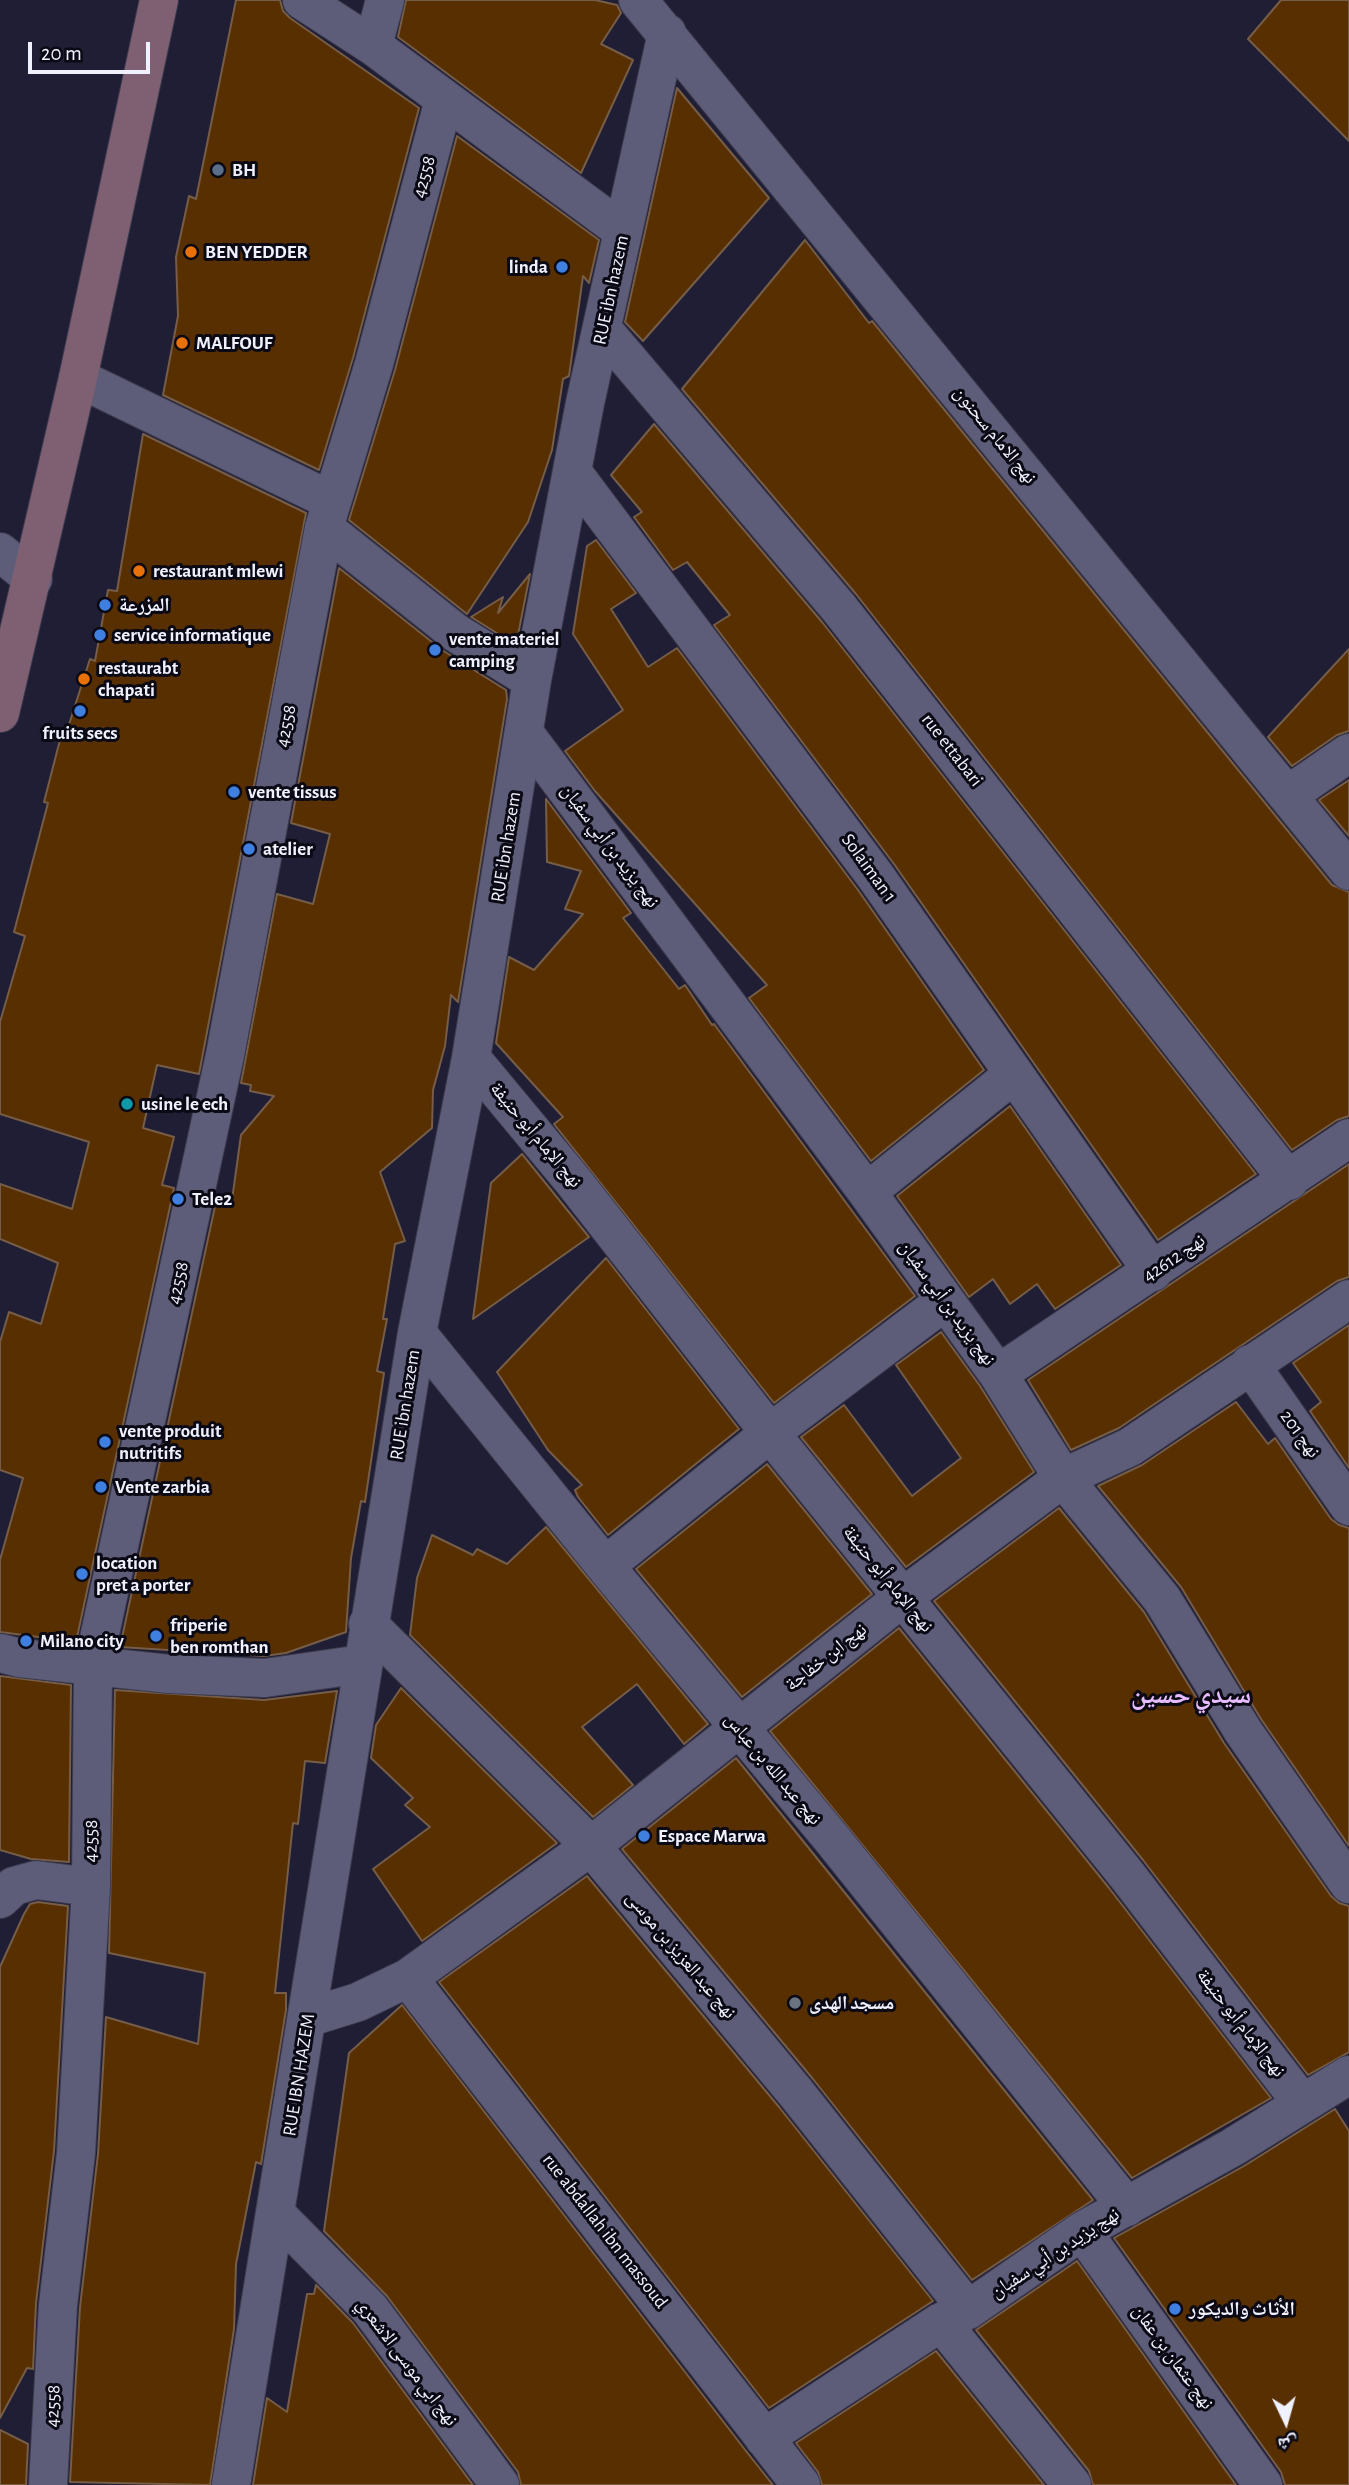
<!DOCTYPE html>
<html>
<head>
<meta charset="utf-8">
<style>
	body { margin:0 }
	#map { position:relative; width:1349px; height:2485px; overflow:hidden; background:#1f1e35; font-family:"Alegreya Sans","Noto Naskh Arabic",sans-serif }
	canvas { display:block }
	.north { position:absolute; left:1251px; top:2387px; width:70px; height:70px; -webkit-text-stroke:5px #0a0914; paint-order:stroke; rotate:175deg; font-size:19px; font-weight:700; line-height:28px; text-align:center; color:#f0f1fe }
	.north::after { content:''; display:block; margin:auto; width:24px; height:32px; background:#f0f1fe; clip-path:polygon(50% 0,100% 100%,50% 72%,0 100%) }
	.scale { position:absolute; left:28px; top:42px; width:122px; height:32px; box-sizing:border-box; border:4px solid #f0f1fe; border-top:0; padding-left:9px; font-size:21px; line-height:24px; white-space:nowrap; color:#f0f1fe; -webkit-text-stroke:5px #0a0914; paint-order:stroke }
</style>
</head>
<body>
<div id="map">
<canvas width="1349" height="2485"></canvas>
<div class="north">ش</div>
<div class="scale">20 m</div>
</div>
<script>
const g = document.querySelector('canvas').getContext('2d');
g.lineJoin = 'round';
function fillPath(path, color) { g.fillStyle = color; g.fill(path, 'evenodd'); }
const shape = rows => new Path2D(rows.map(r => 'M' + r).join(''));
function strokePath(path, color, width, dash) { g.strokeStyle = color; g.lineWidth = width; g.lineCap = dash ? 'butt' : 'round'; g.setLineDash(dash || []); g.stroke(path); }
function label(font, color, halo, rows, align = 'center') {
  g.font = font + ' "Alegreya Sans","Noto Naskh Arabic",sans-serif'; g.lineWidth = 6; g.setLineDash([]); g.textBaseline = 'middle'; g.strokeStyle = halo; g.fillStyle = color; for (const [text, x, y, turn = 0] of rows) {
    g.save(); g.translate(x, y); g.rotate((+turn || 0) * Math.PI / 180); g.textAlign = isNaN(turn) ? turn : align; if (halo) g.strokeText(text, 0, 0); g.fillText(text, 0, 0); g.restore();
  }
}
const building = shape([
	[236,0,280,0,283,11,290,18,419,108,353,358,319,470,163,395,178,316,176,257,189,196,196,199,236,0],
	[406,0,595,0,617,5,621,13,601,44,633,60,581,173,398,37,406,0],
	[1281,0,1349,0,1349,141,1248,39,1281,0],
	[677,88,769,198,643,341,625,322,677,88],
	[457,136,599,240,589,283,583,276,569,376,563,379,552,450,528,522,467,614,349,520,395,370,457,136],
	[805,240,869,323,872,321,1332,885,1349,892,1349,1116,1337,1120,1292,1150,856,594,682,389,805,240],
	[654,424,822,622,1256,1174,1158,1240,894,864,714,625,730,615,687,562,673,570,634,517,642,512,611,475,654,424],
	[143,434,306,513,199,1074,157,1065,143,1128,174,1137,162,1185,174,1188,76,1642,0,1632,0,1560,23,1478,0,1470,0,1342,9,1312,41,1324,58,1263,0,1239,0,1184,72,1209,89,1142,0,1114,0,1022,25,936,14,932,48,803,44,802,61,736,65,737,90,659,95,661,108,590,117,591,143,434],
	[596,540,636,593,611,609,648,667,677,648,858,890,984,1070,871,1161,749,998,767,985,595,791,565,751,623,710,573,634,587,546,596,540],
	[339,568,442,650,506,690,507,699,458,1002,451,995,445,1046,433,1090,432,1128,380,1172,405,1241,395,1244,383,1319,387,1319,377,1371,384,1373,365,1502,361,1501,351,1558,346,1632,286,1653,264,1656,120,1647,217,1197,232,1200,241,1135,274,1096,250,1091,251,1085,241,1083,277,894,313,904,330,834,291,823,339,568],
	[530,574,516,645,471,617,503,597,498,613,530,574],
	[1349,649,1349,731,1337,735,1292,766,1268,737,1349,649],
	[1349,780,1349,836,1319,800,1349,780],
	[546,799,631,913,623,918,679,989,685,985,712,1025,714,1024,915,1296,774,1403,554,1124,563,1117,496,1043,509,957,534,970,583,914,565,909,581,871,547,862,546,799],
	[1010,1106,1121,1265,1055,1309,1037,1284,1010,1304,993,1279,969,1297,897,1196,1010,1106],
	[522,1154,589,1237,473,1319,491,1183,522,1154],
	[1349,1164,1349,1277,1337,1281,1119,1428,1071,1450,1028,1380,1349,1164],
	[606,1258,739,1429,608,1535,578,1497,575,1490,582,1485,548,1450,497,1372,606,1258],
	[1349,1325,1349,1468,1310,1411,1321,1402,1293,1363,1349,1325],
	[941,1332,980,1386,1034,1472,906,1567,801,1437,844,1405,912,1496,961,1458,896,1365,941,1332],
	[1236,1402,1268,1444,1275,1438,1331,1519,1339,1525,1349,1528,1349,1846,1261,1719,1181,1587,1098,1486,1142,1465,1236,1402],
	[767,1464,872,1594,742,1697,636,1569,767,1464],
	[1059,1508,1144,1612,1224,1743,1331,1896,1339,1903,1349,1906,1349,2052,1308,2075,1143,1860,934,1601,1059,1508],
	[546,1527,708,1724,684,1744,637,1684,582,1727,633,1785,593,1817,410,1635,417,1578,432,1535,473,1555,477,1549,507,1564,546,1527],
	[899,1628,1109,1888,1271,2098,1132,2178,770,1731,899,1628],
	[0,1676,71,1685,69,1862,31,1859,0,1850,0,1676],
	[401,1688,557,1843,422,1941,373,1869,430,1827,405,1805,413,1798,371,1758,376,1725,401,1688],
	[115,1690,264,1700,337,1691,325,1763,305,1761,298,1824,293,1823,275,1993,286,1993,286,2010,261,2164,256,2162,236,2264,234,2329,210,2485,70,2482,80,2307,98,2154,106,2017,198,2044,205,1973,109,1953,115,1690],
	[736,1758,1093,2200,972,2280,813,2079,622,1849,736,1758],
	[587,1876,779,2107,933,2301,769,2408,439,1982,587,1876],
	[38,1902,68,1906,54,2151,36,2303,33,2369,27,2368,0,2418,0,1967,24,1914,30,1904,38,1902],
	[402,2005,746,2451,773,2485,521,2485,518,2472,387,2296,324,2231,349,2053,402,2005],
	[1335,2109,1349,2131,1349,2485,1285,2485,1281,2472,1114,2238,1244,2166,1335,2109],
	[1077,2261,1236,2485,1093,2485,1089,2471,976,2330,1077,2261],
	[316,2285,353,2323,473,2485,253,2485,267,2398,287,2412,307,2294,314,2294,316,2285],
	[936,2351,1044,2485,822,2485,818,2472,796,2443,936,2351],
	[0,2430,28,2444,26,2485,0,2485,0,2430]
]);
const minor = shape([
	[302,0,373,46,623,231],
	[638,0,1349,871],
	[373,46,385,0],
	[603,330,839,608,1289,1181],
	[78,378,332,501],
	[573,473,876,877,1153,1272],
	[324,528,456,633,532,680],
	[0,552,33,579],
	[525,734,867,1192,998,1374,1063,1478,1162,1599,1243,1731,1349,1884],
	[1288,795,1349,753],
	[471,1058,574,1182,770,1433,1126,1874,1302,2103],
	[867,1192,1014,1074],
	[417,1333,605,1566,832,1839,1127,2207],
	[1250,1364,1349,1506],
	[998,1374,1349,1138],
	[605,1566,770,1433,945,1301],
	[368,1624,591,1846,796,2093,968,2310],
	[0,1653,20,1658,169,1674,265,1678,362,1664],
	[0,1899,14,1886,36,1880,91,1887],
	[408,1978,801,2485],
	[307,2018,358,2002,408,1978,591,1846,903,1597,1063,1478,1130,1447,1349,1299],
	[277,2215,370,2309,500,2485],
	[1082,2231,1263,2485],
	[941,2322,1072,2485],
	[764,2438,941,2322,968,2310,1082,2231,1233,2147,1349,2075],
	[48,2485,58,2305,76,2153,91,1887,93,1666,225,1055,324,528,374,364,444,100],
	[231,2485,417,1333,471,1058,532,680,585,403,667,33]
]);
const secondary = shape([
	[0,713,78,378,159,0]
]);
const markers = [
	[218,170,7,"#5c6f8a"],
	[191,252,7,"#e8710a"],
	[562,267,7,"#3f7fe0"],
	[182,343,7,"#e8710a"],
	[139,571,7,"#e8710a"],
	[105,605,7,"#3f7fe0"],
	[100,635,7,"#3f7fe0"],
	[435,650,7,"#3f7fe0"],
	[84,679,7,"#e8710a"],
	[80,711,7,"#3f7fe0"],
	[234,792,7,"#3f7fe0"],
	[249,849,7,"#3f7fe0"],
	[127,1104,7,"#0f9aa8"],
	[178,1199,7,"#3f7fe0"],
	[105,1442,7,"#3f7fe0"],
	[101,1487,7,"#3f7fe0"],
	[82,1574,7,"#3f7fe0"],
	[156,1636,7,"#3f7fe0"],
	[26,1641,7,"#3f7fe0"],
	[644,1836,7,"#3f7fe0"],
	[795,2003,7,"#6b7280"],
	[1175,2309,7,"#3f7fe0"]
];
const poiNames = [
	["BH",232,170],
	["BEN YEDDER",205,252],
	["linda",548,267,"right"],
	["MALFOUF",196,343],
	["restaurant mlewi",153,571],
	["المزرعة",119,605],
	["service informatique",114,635],
	["vente materiel",449,639],
	["camping",449,661],
	["restaurabt",98,668],
	["chapati",98,690],
	["fruits secs",80,733,"center"],
	["vente tissus",248,792],
	["atelier",263,849],
	["usine le ech",141,1104],
	["Tele2",192,1199],
	["vente produit",119,1431],
	["nutritifs",119,1453],
	["Vente zarbia",115,1487],
	["location",96,1563],
	["pret a porter",96,1585],
	["friperie",170,1625],
	["ben romthan",170,1647],
	["Milano city",40,1641],
	["Espace Marwa",658,1836],
	["مسجد الهدى",809,2003],
	["الأثاث والديكور",1189,2309]
];
const streetNames = [
	["42558",424,177,-75],
	["RUE ibn hazem",611,290,-78],
	["نهج الامام سحنون",995,435,51],
	["42558",286,726,-79],
	["rue ettabari",952,750,52],
	["نهج يزيد بن أبي سفيان",610,846,53],
	["RUE ibn hazem",506,847,-81],
	["Solaiman 1",869,868,54],
	["نهج الإمام أبو حنيفة",536,1135,50],
	["نهج 42612",1174,1258,-34],
	["42558",178,1283,-78],
	["نهج يزيد بن أبي سفيان",947,1303,54],
	["RUE ibn hazem",405,1405,-81],
	["نهج 201",1300,1434,54],
	["نهج الإمام أبو حنيفة",888,1579,51],
	["نهج ابن خفاجة",826,1657,-38],
	["نهج عبد الله بن عباس",773,1769,50],
	["42558",91,1841,-89],
	["نهج عبد العزيز بن موسى",681,1955,50],
	["نهج الإمام أبو حنيفة",1241,2023,52],
	["RUE IBN HAZEM",299,2075,-81],
	["rue abdallah ibn massoud",605,2231,52],
	["نهج يزيد بن أبي سفيان",1055,2253,-33],
	["نهج عثمان بن عفان",1173,2357,54],
	["نهج ابي موسى الاشعري",407,2362,53],
	["42558",53,2406,-88]
];
const districtNames = [
	["سيدي حسين",1191,1695]
];
fillPath(building, '#582f01');
strokePath(building, '#755d48', 2);
strokePath(minor, '#3d3a4e', 40);
strokePath(secondary, '#3d3a4e', 40);
strokePath(minor, '#5d5d79', 38);
strokePath(secondary, '#7f6072', 38);
for (const [x, y, r, color] of markers) { const dot = new Path2D(); dot.arc(x, y, r, 0, 2 * Math.PI); g.fillStyle = color; g.fill(dot); strokePath(dot, '#0a0914', 2.5); }
label('bold 19px', '#f0f1fe', '#0a0914', poiNames, 'left');
label('19px', '#f0f1fe', '#0a0914', streetNames);
label('bold 26px', '#e6bcfe', '#0a0914', districtNames);
</script>
</body>
</html>
